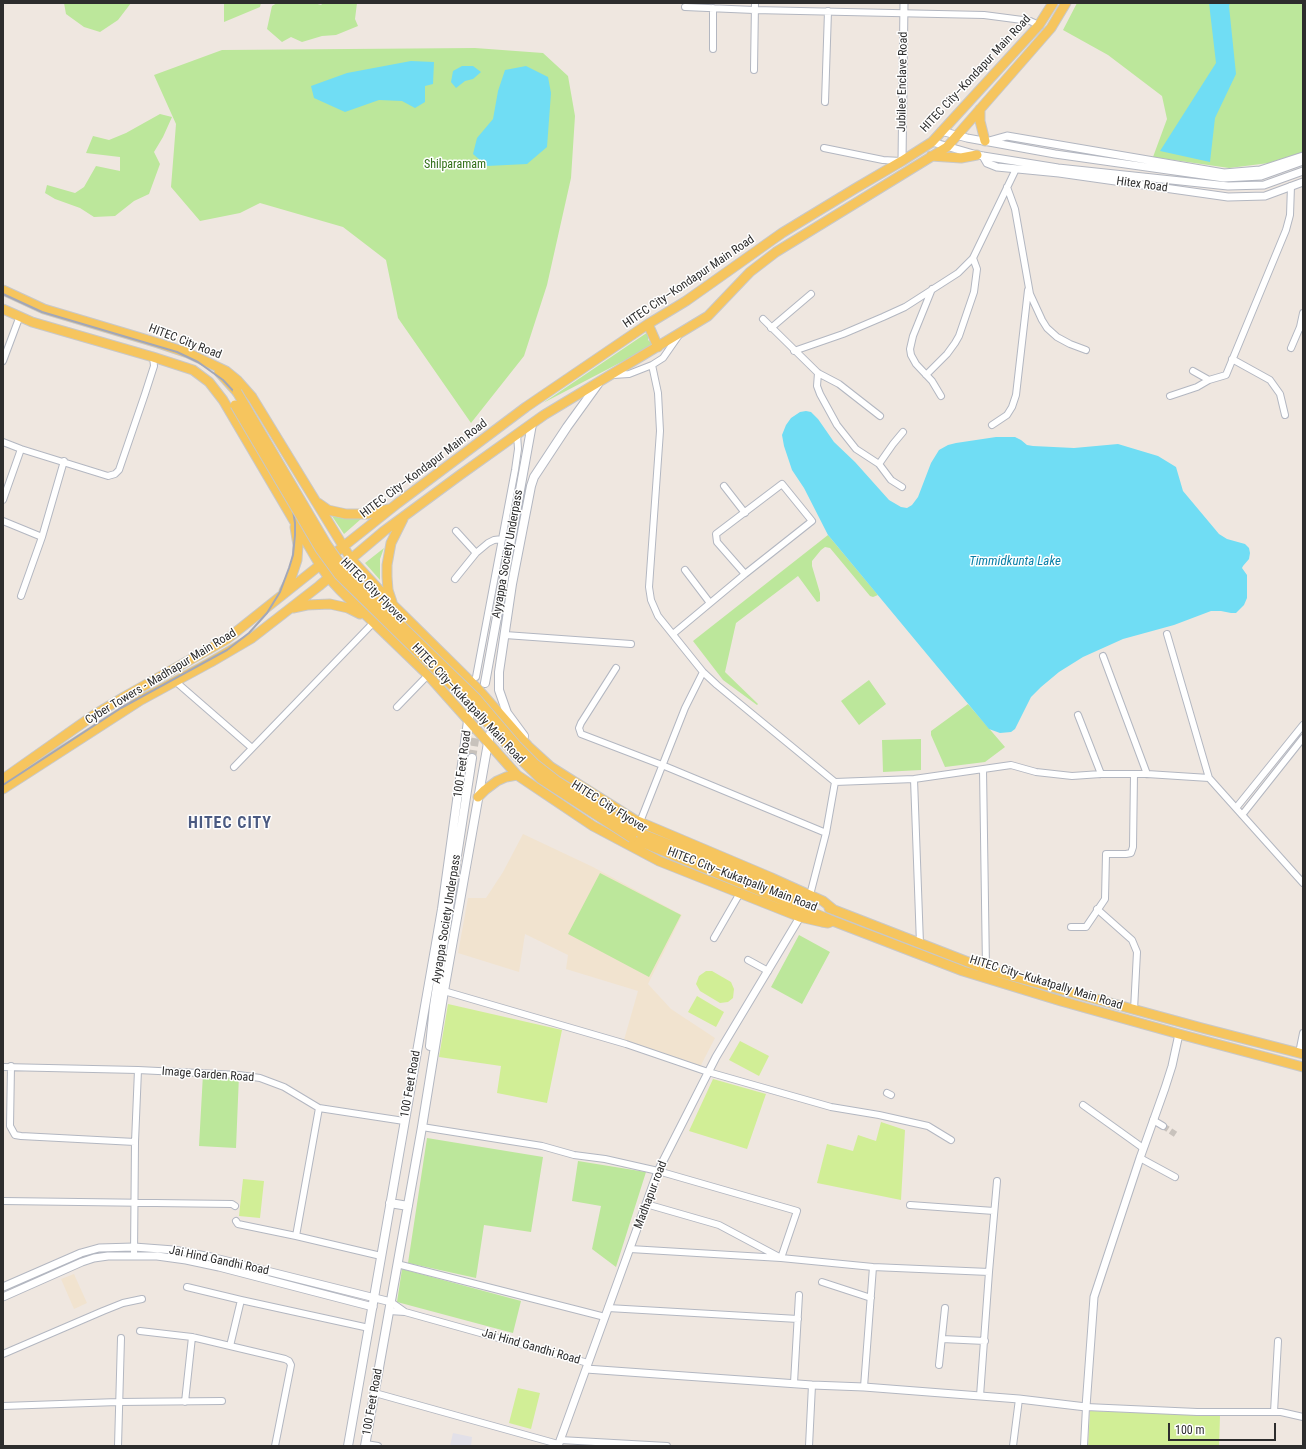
<!DOCTYPE html>
<html>
<head>
<meta charset="utf-8">
<style>
	body { margin:0 }
	#map { position:relative; width:1306px; height:1449px; overflow:hidden; background:#efe7e0; font-family:"Roboto Condensed",sans-serif }
	canvas { display:block }
	.frame { position:absolute; inset:0; border:4px solid #2d2d2d; pointer-events:none }
	.scale { position:absolute; left:1168px; top:1423px; width:108px; height:18px; box-sizing:border-box; border:2px solid #2d2d2d; border-top:0; padding-left:5px; font-size:12px; line-height:14px; white-space:nowrap; color:#2d2d2d; -webkit-text-stroke:3px #fff; paint-order:stroke }
</style>
</head>
<body>
<div id="map">
<canvas width="1306" height="1449"></canvas>
<div class="frame"></div>
<div class="scale">100 m</div>
</div>
<script>
const g = document.querySelector('canvas').getContext('2d');
g.lineJoin = 'round';
function fillPath(path, color) { g.fillStyle = color; g.fill(path, 'evenodd'); }
const shape = rows => new Path2D(rows.map(r => 'M' + r).join(''));
function strokePath(path, color, width, dash) { g.strokeStyle = color; g.lineWidth = width; g.lineCap = dash ? 'butt' : 'round'; g.setLineDash(dash || []); g.stroke(path); }
function label(font, color, halo, rows, align = 'center') {
  g.font = font + ' "Roboto Condensed",sans-serif'; g.lineWidth = 3; g.setLineDash([]); g.textBaseline = 'middle'; g.strokeStyle = halo; g.fillStyle = color; for (const [text, x, y, turn = 0] of rows) {
    g.save(); g.translate(x, y); g.rotate((+turn || 0) * Math.PI / 180); g.textAlign = isNaN(turn) ? turn : align; if (halo) g.strokeText(text, 0, 0); g.fillText(text, 0, 0); g.restore();
  }
}
const industrial = shape([
	[453,1433,472,1437,471,1446,450,1446]
]);
const education = shape([
	[523,834,593,867,682,915,648,984,671,1009,715,1038,700,1067,624,1040,638,991,566,969,568,955,525,934,519,972,458,953,468,898,486,898,503,872],
	[74,1274,87,1303,74,1309,61,1279]
]);
const green = shape([
	[64,3,131,3,118,20,100,32,84,27,66,14],
	[224,3,261,3,260,7,224,22],
	[277,3,314,3,321,5,323,3,357,3,355,19,358,26,336,35,322,36,302,42,291,37,282,42,267,29,272,6],
	[1077,3,1303,3,1303,152,1269,163,1229,168,1153,157,1167,119,1162,96,1108,55,1063,30],
	[475,48,543,53,568,76,575,116,571,178,547,285,524,356,471,423,398,318,386,260,343,227,260,203,240,213,200,221,171,187,176,124,154,75,222,50],
	[160,114,172,117,163,137,154,152,160,164,149,194,134,201,115,216,94,217,80,208,55,199,45,193,47,185,75,193,84,187,96,166,120,171,120,157,86,153,93,136,109,140,126,133],
	[648,332,648,340,654,345,543,403],
	[332,516,350,519,361,519,344,534],
	[828,535,878,595,873,597,870,596,830,548,825,547,821,550,812,561,812,566,820,593,820,601,817,602,798,576,736,623,725,672,758,704,757,705,723,680,693,641],
	[384,548,380,559,380,580,365,563],
	[869,680,886,704,859,725,841,701],
	[968,704,1005,747,985,762,945,767,931,735,931,731],
	[921,739,921,770,883,772,882,740],
	[600,873,681,915,649,977,568,934],
	[799,935,830,952,802,1004,771,987],
	[203,1074,239,1075,236,1148,199,1146],
	[427,1138,543,1157,531,1232,484,1225,476,1278,408,1263],
	[578,1161,646,1172,616,1267,592,1249,601,1206,572,1201],
	[402,1269,521,1301,513,1333,397,1302]
]);
const pitch = shape([
	[706,971,712,971,731,982,734,989,733,998,728,1002,720,1003,700,991,696,984,699,976],
	[697,996,724,1012,716,1027,688,1012],
	[448,1004,562,1030,547,1103,497,1093,501,1066,439,1057],
	[740,1041,769,1056,759,1076,729,1060],
	[713,1079,766,1094,747,1149,689,1131],
	[881,1122,905,1130,901,1200,817,1183,827,1144,853,1151,858,1135,876,1141],
	[243,1179,264,1181,260,1218,239,1216],
	[518,1388,540,1393,531,1429,509,1423],
	[1090,1411,1220,1416,1219,1446,1088,1446]
]);
const water = shape([
	[1209,3,1230,3,1229,6,1236,74,1215,118,1210,162,1160,151,1216,63],
	[411,61,434,62,433,84,425,86,425,102,415,108,402,101,379,100,345,112,314,98,311,86,347,73],
	[462,66,473,66,481,72,473,79,465,81,456,88,451,82,453,71],
	[526,66,548,77,551,93,547,147,527,164,487,166,473,154,477,138,493,119,498,91,505,70],
	[806,411,811,412,818,419,834,442,855,462,889,500,901,507,907,508,912,505,918,497,931,463,939,450,948,445,956,443,996,437,1015,437,1021,440,1027,445,1033,446,1074,448,1118,444,1158,456,1176,467,1183,491,1219,534,1227,539,1245,544,1249,548,1250,553,1249,559,1243,566,1242,568,1247,575,1247,598,1244,605,1236,613,1231,613,1221,611,1211,611,1174,625,1123,639,1083,657,1059,672,1041,687,1031,697,1015,729,1011,732,1000,733,989,729,828,535,804,488,792,470,784,446,782,435,786,425,791,418,800,412]
]);
const minorTunnel = shape([
	[1163,1126,1178,1136]
]);
const secondaryTunnel = shape([
	[472,758,480,710]
]);
const minor = shape([
	[685,7,754,10,984,15,1030,21,1039,25],
	[713,49,713,8],
	[754,70,755,3],
	[825,102,828,11],
	[824,148,883,160,901,161],
	[1007,187,1015,209,1030,294,1042,320,1047,328,1057,337,1070,344,1086,350],
	[932,289,913,336,910,349,911,355,916,364,932,381,941,396],
	[763,319,818,373,839,384,880,416],
	[771,328,811,294],
	[1303,328,1300,327,1303,313],
	[1291,348,1300,327],
	[794,351,843,334,883,317,905,307,958,273,973,258,1016,169],
	[1232,359,1270,380,1280,394,1285,415],
	[3,361,18,321,19,316],
	[652,365,658,393,660,431,649,587,651,600,658,616,703,672,717,685,835,782,914,779,1011,765,1036,772,1072,776,1101,774,1147,774,1209,778],
	[1193,371,1209,380,1226,375,1286,230,1290,215,1291,186],
	[818,373,817,386,820,394,837,425,856,449,879,464,891,480,902,487],
	[613,375,629,374,652,365,663,358,679,335],
	[926,375,947,354,955,343,959,336,974,292,977,269,973,258],
	[1170,396,1197,387,1209,380],
	[992,425,1007,415,1012,407,1016,395,1028,290],
	[3,442,21,449,108,476,115,474,119,470,145,394,154,366,153,357],
	[879,464,893,444,903,432],
	[724,486,745,513],
	[3,500,21,449],
	[3,521,42,537],
	[456,531,476,553],
	[685,570,710,603],
	[455,579,476,553,488,543,494,540,502,539],
	[21,596,42,537,64,461],
	[673,634,745,574,812,521,782,484,716,534,717,542,745,574],
	[1167,634,1209,778,1303,883],
	[505,635,631,644],
	[1103,656,1147,774],
	[616,668,581,723,579,728,581,734,662,765,826,833],
	[476,677,515,470,518,449,517,434],
	[175,681,252,748],
	[397,707,428,675],
	[1078,715,1101,774],
	[234,767,374,622],
	[983,769,986,969],
	[914,779,920,944],
	[1236,808,1303,725],
	[1242,815,1303,738],
	[640,822,685,708,703,672],
	[810,895,826,833,835,782],
	[1097,909,1132,940,1137,952,1134,1010],
	[1071,927,1086,927,1105,899,1106,854,1126,854,1131,853,1133,847,1134,774],
	[714,938,740,893],
	[748,960,768,971],
	[444,991,626,1044,708,1072,831,1107,879,1115,928,1126,951,1140],
	[1299,1053,1303,1033],
	[11,1066,10,1126,15,1135,21,1136,135,1142,138,1070],
	[3,1067,138,1070,239,1075,260,1078,284,1087,319,1108,404,1121],
	[887,1093,891,1095],
	[1083,1105,1143,1148],
	[1153,1120,1163,1126],
	[422,1127,542,1146,574,1155,605,1159,658,1171,797,1211,781,1258,719,1225,646,1204],
	[1140,1158,1175,1177],
	[3,1201,232,1204,235,1206],
	[910,1205,994,1211],
	[236,1221,238,1224,296,1236,381,1256],
	[296,1236,319,1108],
	[630,1249,781,1258,873,1267,989,1272],
	[134,1256,135,1142],
	[397,1264,605,1317],
	[822,1282,871,1298],
	[187,1287,241,1300,369,1328],
	[608,1308,798,1319],
	[389,1311,405,1312,391,1302],
	[405,1312,588,1363],
	[140,1331,192,1337,285,1359,289,1361,291,1365,275,1446],
	[942,1339,985,1341],
	[230,1346,241,1300],
	[3,1354,103,1311,123,1303,142,1299],
	[939,1365,945,1308],
	[794,1383,799,1295],
	[864,1387,873,1267],
	[375,1393,558,1444],
	[980,1396,989,1272,997,1181],
	[185,1402,192,1337],
	[3,1406,118,1402,222,1401],
	[1274,1412,1278,1341],
	[560,1440,667,1446],
	[366,1444,378,1446],
	[118,1446,121,1338],
	[809,1446,812,1385],
	[1013,1446,1019,1399],
	[1084,1446,1086,1407,1197,1412,1281,1412,1303,1417]
]);
const tertiary = shape([
	[941,131,967,138,1055,154,1224,178,1261,176,1303,161],
	[989,141,1007,136,1224,173,1260,170,1303,156],
	[932,142,977,155,1002,159,1058,168,1228,186,1264,185,1303,171],
	[983,156,987,163,997,167,1059,173,1228,197,1265,196,1303,182],
	[902,161,904,3],
	[3,1287,81,1253,99,1248,134,1247,174,1250,211,1257,391,1302],
	[3,1297,82,1262,94,1258,108,1256,157,1256,186,1260,219,1267,373,1307],
	[586,1369,812,1385,864,1387,1019,1399,1086,1407,1094,1297,1140,1158,1165,1088,1172,1066,1179,1034],
	[558,1446,658,1171,716,1057,800,917]
]);
const secondary = shape([
	[485,683,532,424],
	[524,736,507,713,499,690,499,672,512,584,531,486,534,477,567,427,598,384],
	[430,1046,434,1006,472,758],
	[390,1203,408,1206],
	[348,1446,442,909,468,721,473,701],
	[365,1446,422,1127,444,991,488,743,493,722]
]);
const primary = shape([
	[980,109,980,121,985,141],
	[931,156,961,158,977,155],
	[3,290,44,309,158,343,188,353,226,371,237,380,252,397,351,559,394,606,477,688,528,746,551,767,635,820,772,878,823,901,834,910],
	[3,309,32,322,153,357,193,370,209,382,223,400,320,565,329,578,340,590,428,675,517,775,593,826,659,861,800,917,822,922,828,923,833,921],
	[648,324,658,347],
	[219,372,237,392],
	[318,503,328,510,346,514,368,514,388,509],
	[284,591,291,578,297,560,298,545,295,527],
	[392,602,388,590,387,577,387,565,391,543,403,519],
	[293,608,307,605,330,604,348,608,360,614],
	[3,779,94,715,124,697,227,639,398,503,526,407,648,324,686,301,782,233,856,188,902,161,932,142,1039,25,1053,3],
	[3,789,141,700,211,662,252,638,319,586,384,531,460,475,544,415,708,316,750,272,776,252,947,147,1051,28,1066,3],
	[478,797,485,790,497,781,506,777,517,775],
	[640,833,806,899],
	[632,838,833,921,963,971,1061,1001,1179,1034,1303,1067],
	[829,908,986,969,1202,1028,1303,1054]
]);
const rail = shape([
	[3,294,42,312,177,352,198,362,223,380,237,395,251,416,282,471,291,497,295,523,295,535,293,555,289,568,280,592,267,613,249,633,227,650,121,708,3,785]
]);
const primaryBridge = shape([
	[237,392,327,545,346,572,476,698,517,746,534,763,557,781,640,833],
	[235,405,320,549,339,575,468,701,516,755,541,779,632,838]
]);
const streetNames = [
	["HITEC City–Kondapur Main Road",976,74,-47],
	["Jubilee Enclave Road",903,82,-89],
	["Hitex Road",1142,185,8],
	["HITEC City–Kondapur Main Road",689,282,-34],
	["HITEC City Road",185,342,21],
	["HITEC City–Kondapur Main Road",424,469,-37],
	["Ayyappa Society Underpass",508,554,-80],
	["HITEC City Flyover",373,591,45],
	["Cyber Towers - Madhapur Main Road",161,677,-31],
	["HITEC City–Kukatpally Main Road",468,704,47],
	["100 Feet Road",463,764,-82],
	["HITEC City Flyover",609,807,32],
	["HITEC City–Kukatpally Main Road",742,880,21],
	["Ayyappa Society Underpass",447,919,-81],
	["HITEC City–Kukatpally Main Road",1046,983,17],
	["Image Garden Road",208,1075,4],
	["100 Feet Road",411,1084,-80],
	["Madhapur road",651,1195,-69],
	["Jai Hind Gandhi Road",219,1261,12],
	["Jai Hind Gandhi Road",531,1347,16],
	["100 Feet Road",373,1402,-80]
];
const parkNames = [
	["Shilparamam",455,165]
];
const waterNames = [
	["Timmidkunta Lake",1015,562]
];
const districtNames = [
	["HITEC CITY",230,824]
];
fillPath(industrial, '#e2e0e8');
fillPath(education, '#f1e3cf');
fillPath(green, '#bce79b');
fillPath(pitch, '#d1ee96');
fillPath(water, '#70ddf4');
strokePath(minorTunnel, '#c8c2bc', 6, [6, 3]);
strokePath(secondaryTunnel, '#c8c2bc', 8, [8, 4]);
strokePath(minor, '#b3b7c1', 8);
strokePath(tertiary, '#b3b7c1', 9);
strokePath(secondary, '#b3b7c1', 10);
strokePath(primary, '#c8c8c8', 11);
strokePath(minor, '#fff', 6);
strokePath(tertiary, '#fff', 7);
strokePath(secondary, '#fff', 8);
strokePath(primary, '#f6c55e', 9);
strokePath(rail, '#a2a7b8', 2);
strokePath(primaryBridge, '#c8c8c8', 11, []);
strokePath(primaryBridge, '#f6c55e', 9);
label('12px', '#2d2d2d', '#fff', streetNames);
label('12px', '#326f18', '#fff', parkNames);
label('italic 13px', '#087ea6', '#fff', waterNames);
g.letterSpacing = '1px';
label('bold 16px', '#4b5a81', '#fff', districtNames);
g.letterSpacing = '0px';
</script>
</body>
</html>
